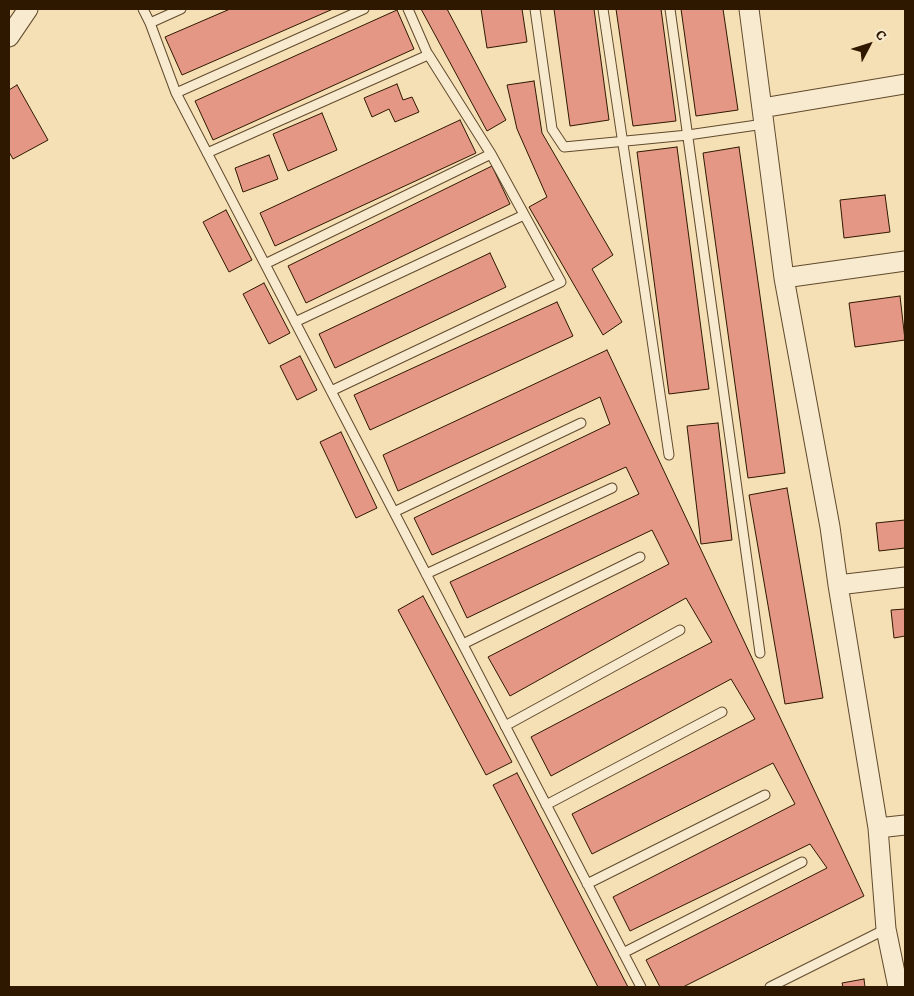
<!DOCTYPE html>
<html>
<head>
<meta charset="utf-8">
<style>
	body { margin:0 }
	#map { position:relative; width:914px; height:996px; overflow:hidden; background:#f5dfb4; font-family:Alegreya,serif }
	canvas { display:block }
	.frame { position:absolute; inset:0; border:10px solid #2e1800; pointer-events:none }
	.north { position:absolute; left:844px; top:20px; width:50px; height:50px; -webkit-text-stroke:4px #f8eace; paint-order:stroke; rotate:50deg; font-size:14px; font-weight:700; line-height:20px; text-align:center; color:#2e1800 }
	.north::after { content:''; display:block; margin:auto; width:18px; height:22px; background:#2e1800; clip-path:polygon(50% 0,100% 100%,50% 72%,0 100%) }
</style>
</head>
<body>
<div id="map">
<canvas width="914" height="996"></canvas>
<div class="frame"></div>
<div class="north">С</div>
</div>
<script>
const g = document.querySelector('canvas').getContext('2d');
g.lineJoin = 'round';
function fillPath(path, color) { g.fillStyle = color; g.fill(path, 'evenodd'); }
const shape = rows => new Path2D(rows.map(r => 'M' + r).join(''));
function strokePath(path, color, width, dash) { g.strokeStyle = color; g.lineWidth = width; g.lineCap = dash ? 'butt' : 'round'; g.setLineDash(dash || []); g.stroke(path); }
const building = shape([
	[230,9,333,9,182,75,165,37,230,9],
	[421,9,447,9,506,120,487,131,421,9],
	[481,9,522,9,527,42,487,48,481,9],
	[554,9,594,9,609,120,570,126,554,9],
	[616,9,661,9,676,121,633,126,616,9],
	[681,9,723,9,738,110,696,116,681,9],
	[397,10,414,49,213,140,195,101,397,10],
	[534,81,542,133,613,255,592,269,622,322,603,335,529,207,547,197,517,129,507,85,534,81],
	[397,84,403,100,412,97,419,112,395,122,389,109,372,117,364,98,397,84],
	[17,85,48,140,13,159,9,152,9,90,17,85],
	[322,113,337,150,288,171,273,134,322,113],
	[460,120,476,153,275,246,260,213,460,120],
	[677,147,709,389,669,394,637,152,677,147],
	[739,147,785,473,748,478,703,153,739,147],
	[269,155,278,179,243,192,235,168,269,155],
	[492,166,510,204,306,303,288,266,492,166],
	[885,195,890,232,844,238,840,200,885,195],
	[226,210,252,260,229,272,203,222,226,210],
	[490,253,506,287,335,368,319,334,490,253],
	[264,283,290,333,269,344,243,294,264,283],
	[900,296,905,340,855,347,849,303,900,296],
	[557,302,573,336,370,430,354,395,557,302],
	[607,350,864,896,683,987,660,987,646,960,827,868,810,844,630,931,613,897,795,804,773,763,592,854,572,814,755,719,731,679,551,776,531,737,712,642,686,598,510,696,488,657,669,564,652,530,467,618,450,582,639,494,626,467,432,555,414,518,610,424,600,397,398,491,383,455,607,350],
	[300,356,317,390,297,400,280,366,300,356],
	[718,423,732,540,701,544,687,426,718,423],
	[341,432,377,508,356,518,320,442,341,432],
	[787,488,823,698,785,704,749,495,787,488],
	[905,520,905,548,879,551,876,523,905,520],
	[423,596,512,762,486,775,398,610,423,596],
	[905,609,905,636,894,638,891,610,905,609],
	[517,773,628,987,598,987,493,785,517,773],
	[864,979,865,987,843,987,842,983,864,979]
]);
const service = shape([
	[143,9,150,23],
	[181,9,150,23,176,93,641,987],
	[535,9,552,129,564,147,688,135,764,124],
	[603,9,669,455],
	[670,9,760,653],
	[176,93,364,9],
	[207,153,428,55,408,9],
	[265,264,491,154],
	[295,322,524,215],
	[331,391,561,282,491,154,428,54],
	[394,512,581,423],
	[426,574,612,488],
	[463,644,640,557],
	[505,726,680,630],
	[546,805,722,712],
	[587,884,765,795],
	[623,953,802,862],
	[770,987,886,929]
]);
const minor = shape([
	[749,9,784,278,830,527,838,585,878,828,886,929,898,987],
	[9,37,28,9],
	[762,108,905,84],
	[784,278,905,261],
	[838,585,905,577],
	[878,828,905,825]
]);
fillPath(building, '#e59785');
strokePath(building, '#2e1800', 1);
strokePath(service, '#604a2d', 11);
strokePath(minor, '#604a2d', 21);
strokePath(service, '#f8eace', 9);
strokePath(minor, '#f8eace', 19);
</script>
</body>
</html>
